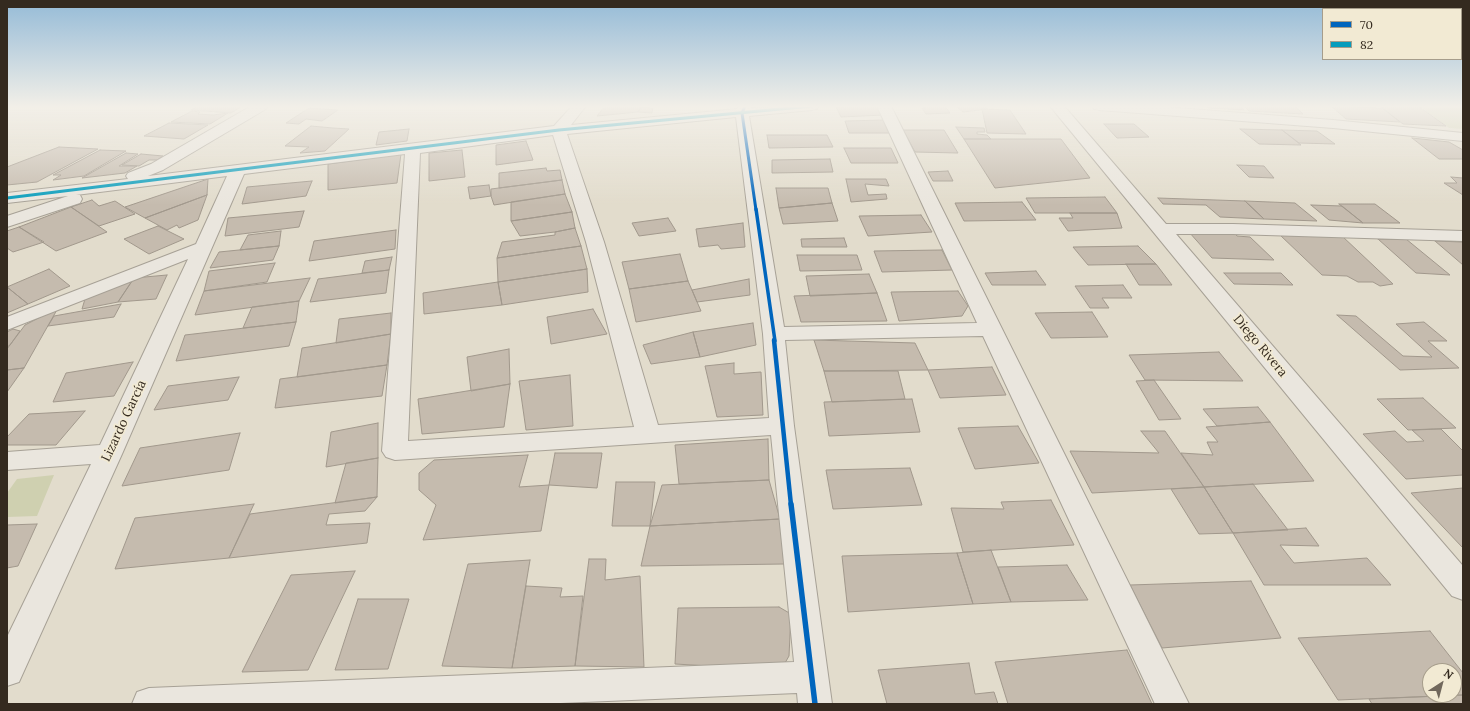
<!DOCTYPE html>
<html>
<head>
<meta charset="utf-8">
<style>
	body { margin:0 }
	#map { position:relative; width:1470px; height:711px; overflow:hidden; background:#e2dccc; font-family:Lora,serif }
	canvas { display:block }
	.frame { position:absolute; inset:0; border:8px solid #342a1f; pointer-events:none }
	.legend { position:absolute; left:1322px; top:8px; width:140px; height:52px; box-sizing:border-box; background:#f2ead3; border:1px solid #a69d8b; margin:0; padding:5px 7px; list-style:none; font-size:12px; color:#342a1f }
	.legend li { display:flex; align-items:center; gap:8px; height:20px }
	.legend b { width:20px; border:1px solid #a69d8b }
	.north { position:absolute; left:1422px; top:663px; width:40px; height:40px; box-sizing:border-box; background:#f2ead3; border:1px solid #a69d8b; border-radius:50%; rotate:36deg; font-size:11px; font-weight:700; line-height:16px; text-align:center; color:#342a1f }
	.north::after { content:''; display:block; margin:auto; width:14px; height:18px; background:#71685c; clip-path:polygon(50% 0,100% 100%,50% 72%,0 100%) }
</style>
</head>
<body>
<div id="map">
<canvas width="1470" height="711"></canvas>
<div class="frame"></div>
<ul class="legend">
<li><b style="height:5px;background:#0065bd"></b>70</li>
<li><b style="height:5px;background:#059cbc"></b>82</li>
</ul>
<div class="north">N</div>
</div>
<script>
const g = document.querySelector('canvas').getContext('2d');
g.lineJoin = 'round';
function fillPath(path, color) { g.fillStyle = color; g.fill(path, 'evenodd'); }
const shape = rows => new Path2D(rows.map(r => 'M' + r).join(''));
function strokePath(path, color, width, dash) { g.strokeStyle = color; g.lineWidth = width; g.lineCap = dash ? 'butt' : 'round'; g.setLineDash(dash || []); g.stroke(path); }
function label(font, color, halo, rows, align = 'center') {
  g.font = font + ' Lora,serif'; g.lineWidth = 3.5; g.setLineDash([]); g.textBaseline = 'middle'; g.strokeStyle = halo; g.fillStyle = color; for (const [text, x, y, turn = 0] of rows) {
    g.save(); g.translate(x, y); g.rotate((+turn || 0) * Math.PI / 180); g.textAlign = isNaN(turn) ? turn : align; if (halo) g.strokeText(text, 0, 0); g.fillText(text, 0, 0); g.restore();
  }
}
const green = shape([
	[1419,106,1463,106,1463,129,1449,128],
	[54,475,37,516,7,517,7,493,17,479]
]);
const building = shape([
	[198,106,242,106,231,113,191,110,198,106],
	[605,106,642,106,638,112,597,116,605,106],
	[878,106,884,115,841,117,836,107,878,106],
	[924,106,945,106,950,113,926,114,922,108,925,108,924,106],
	[956,106,984,106,988,109,963,112,956,106],
	[1207,106,1241,106,1244,110,1208,108,1207,106],
	[1244,106,1295,106,1303,114,1249,111,1244,106],
	[1331,106,1382,108,1400,122,1346,119,1331,106],
	[1380,106,1418,106,1446,126,1403,124,1380,106],
	[641,107,653,108,652,113,638,112,641,107],
	[309,108,338,110,322,121,306,119,299,124,286,123,309,108],
	[982,109,1010,110,1026,134,987,133,982,109],
	[192,111,200,112,198,114,213,115,228,113,210,124,171,122,192,111],
	[884,120,890,133,849,133,845,121,884,120],
	[169,123,208,125,184,139,144,136,169,123],
	[1104,124,1134,124,1149,137,1117,138,1104,124],
	[311,126,333,128,349,129,325,151,300,153,309,147,285,146,311,126],
	[956,127,984,128,985,132,977,132,977,134,987,135,991,139,964,139,956,127],
	[409,129,407,141,376,145,379,132,409,129],
	[1240,129,1282,130,1301,145,1259,144,1240,129],
	[903,130,944,130,958,153,915,152,903,130],
	[1282,130,1317,131,1335,144,1299,143,1282,130],
	[767,135,827,135,833,147,769,148,767,135],
	[1412,138,1449,142,1463,150,1463,159,1439,159,1412,138],
	[964,139,1061,139,1090,178,995,188,964,139],
	[526,141,533,160,496,165,496,145,526,141],
	[59,147,98,149,37,182,7,185,7,167,59,147],
	[844,148,891,148,898,163,851,163,844,148],
	[100,150,126,151,84,176,53,180,61,175,53,175,100,150],
	[462,150,465,177,429,181,429,153,462,150],
	[126,153,138,154,119,166,137,166,125,173,82,178,126,153],
	[141,154,163,156,157,160,149,160,139,166,122,165,141,154],
	[401,154,397,183,328,190,328,164,401,154],
	[830,159,833,172,772,173,772,160,830,159],
	[1237,165,1264,166,1274,178,1249,177,1237,165],
	[546,168,547,171,560,170,562,180,499,188,499,173,546,168],
	[948,171,953,181,933,181,928,172,948,171],
	[1451,177,1463,178,1463,195,1444,183,1457,183,1451,177],
	[208,179,207,195,145,218,125,207,208,179],
	[846,179,886,179,889,186,865,184,868,195,886,194,887,199,851,202,846,179],
	[562,180,565,194,494,205,491,196,491,189,562,180],
	[312,181,306,196,242,204,247,187,312,181],
	[489,185,491,196,470,199,468,187,489,185],
	[776,188,828,188,832,203,779,208,776,188],
	[565,194,572,212,511,221,511,202,565,194],
	[207,195,198,220,179,228,177,225,167,230,145,218,207,195],
	[1105,197,1117,213,1035,213,1026,198,1105,197],
	[1158,198,1245,201,1264,219,1220,217,1206,205,1163,204,1158,198],
	[92,200,99,206,115,201,135,214,99,226,71,207,92,200],
	[1245,201,1295,203,1317,221,1264,219,1245,201],
	[1022,202,1036,220,964,221,955,203,1022,202],
	[832,203,838,221,783,224,779,208,832,203],
	[1339,204,1375,204,1400,223,1363,223,1339,204],
	[1311,205,1342,206,1363,223,1329,220,1311,205],
	[71,207,107,232,56,251,19,227,71,207],
	[304,211,299,227,225,236,228,218,304,211],
	[572,212,575,228,555,232,520,236,511,221,572,212],
	[1070,213,1117,213,1122,228,1068,231,1059,218,1073,218,1070,213],
	[921,215,932,232,868,236,859,216,921,215],
	[668,218,676,231,639,236,632,223,668,218],
	[743,223,745,247,721,249,718,245,699,247,696,229,743,223],
	[158,226,184,239,149,254,124,239,158,226],
	[19,227,44,242,13,252,7,248,7,231,19,227],
	[575,228,581,246,497,258,502,242,555,235,555,232,575,228],
	[396,230,395,249,309,261,314,241,396,230],
	[281,231,279,246,240,250,248,235,281,231],
	[1233,231,1237,236,1250,237,1274,260,1212,258,1189,232,1233,231],
	[1280,235,1342,236,1393,284,1380,286,1373,282,1358,282,1347,276,1322,275,1280,235],
	[844,238,847,247,802,247,801,239,844,238],
	[1378,239,1406,239,1450,275,1416,273,1378,239],
	[1435,241,1463,242,1463,265,1435,241],
	[279,246,273,260,210,268,219,252,279,246],
	[581,246,587,269,498,282,497,258,581,246],
	[1138,246,1156,264,1088,265,1073,247,1138,246],
	[942,250,952,270,882,272,874,251,942,250],
	[680,254,688,281,629,289,622,262,680,254],
	[797,255,857,255,862,270,800,271,797,255],
	[392,257,389,270,362,273,365,261,392,257],
	[275,263,267,282,204,291,209,271,275,263],
	[1126,264,1156,264,1172,285,1139,285,1126,264],
	[49,269,70,286,28,304,7,287,49,269],
	[587,269,588,292,502,305,498,282,587,269],
	[389,270,386,293,310,302,318,279,389,270],
	[1036,271,1046,285,992,285,985,273,1036,271],
	[1224,273,1281,273,1293,285,1234,284,1224,273],
	[869,274,877,293,810,296,806,276,869,274],
	[167,275,156,299,118,302,134,278,167,275],
	[134,278,118,302,82,309,85,299,134,278],
	[310,278,299,301,195,315,204,291,310,278],
	[749,279,750,295,697,302,692,290,749,279],
	[688,281,701,311,636,322,629,289,688,281],
	[498,282,502,305,424,314,423,293,498,282],
	[1123,285,1132,298,1102,298,1109,308,1090,308,1075,286,1123,285],
	[7,287,28,304,7,313,7,287],
	[958,291,968,306,962,316,899,321,891,292,958,291],
	[877,293,887,321,801,322,794,296,877,293],
	[299,301,296,322,243,328,252,307,299,301],
	[121,304,114,317,48,326,54,316,121,304],
	[58,308,24,368,7,370,7,349,25,325,58,308],
	[593,309,607,334,551,344,547,317,593,309],
	[1092,312,1108,337,1051,338,1035,313,1092,312],
	[391,313,391,334,336,343,339,319,391,313],
	[1337,315,1356,316,1403,356,1432,357,1396,324,1424,322,1447,341,1428,341,1459,368,1400,370,1337,315],
	[296,322,289,346,176,361,185,335,296,322],
	[753,323,756,345,700,357,693,332,753,323],
	[13,329,20,331,10,345,7,347,7,332,13,329],
	[693,332,700,357,651,364,643,345,693,332],
	[391,334,387,365,297,377,302,348,391,334],
	[814,340,915,343,928,370,824,371,814,340],
	[509,349,510,384,471,391,467,357,509,349],
	[1219,352,1243,381,1145,380,1129,355,1219,352],
	[133,362,114,396,53,402,66,373,133,362],
	[734,363,734,374,761,372,763,415,717,417,705,366,734,363],
	[387,365,382,396,275,408,280,379,387,365],
	[992,367,1006,395,940,398,928,370,992,367],
	[24,368,7,392,7,370,24,368],
	[824,371,898,371,905,399,832,402,824,371],
	[570,375,573,426,526,430,519,381,570,375],
	[239,377,228,400,154,410,168,386,239,377],
	[1154,380,1181,419,1159,420,1136,381,1154,380],
	[510,384,504,427,422,434,418,399,510,384],
	[1423,398,1456,428,1408,430,1377,399,1423,398],
	[912,399,920,432,829,436,824,402,912,399],
	[1258,407,1270,422,1217,426,1203,409,1258,407],
	[85,411,56,445,7,445,7,437,29,414,85,411],
	[1270,422,1314,481,1204,487,1181,453,1213,455,1207,442,1218,442,1206,427,1270,422],
	[378,423,378,458,326,467,331,432,378,423],
	[1018,426,1039,463,975,469,958,428,1018,426],
	[1441,429,1463,451,1463,475,1406,479,1363,434,1395,431,1407,442,1424,441,1412,430,1441,429],
	[1141,431,1165,431,1204,487,1092,493,1070,451,1159,453,1141,431],
	[240,433,229,470,122,486,140,448,240,433],
	[768,439,769,480,679,484,675,445,768,439],
	[555,453,602,453,597,488,549,485,555,453],
	[528,455,519,487,549,485,541,531,423,540,436,505,419,490,419,473,434,460,528,455],
	[378,458,377,497,335,503,346,463,378,458],
	[910,468,922,505,833,509,826,470,910,468],
	[769,480,780,519,650,526,662,485,769,480],
	[616,482,655,482,650,526,612,526,616,482],
	[1253,484,1288,530,1233,533,1204,487,1253,484],
	[1204,487,1233,533,1199,534,1171,489,1204,487],
	[1463,488,1463,547,1462,547,1411,493,1463,488],
	[377,497,365,511,329,514,326,525,370,523,367,543,229,558,250,514,377,497],
	[1051,500,1074,545,963,552,951,508,1004,509,1001,502,1051,500],
	[254,504,229,558,115,569,135,518,254,504],
	[780,519,784,564,641,566,650,526,780,519],
	[37,524,18,566,7,568,7,525,37,524],
	[1306,528,1319,546,1280,545,1294,563,1367,558,1391,585,1264,585,1233,533,1306,528],
	[991,550,1011,602,973,604,957,553,991,550],
	[957,553,973,604,848,612,842,556,957,553],
	[589,559,606,559,605,580,640,576,644,667,575,666,589,559],
	[530,560,512,668,442,666,468,564,530,560],
	[1067,565,1088,600,1011,602,998,567,1067,565],
	[355,571,308,670,242,672,291,575,355,571],
	[1251,581,1281,638,1162,648,1130,585,1251,581],
	[526,586,562,588,560,597,583,596,575,666,512,668,526,586],
	[358,599,409,599,388,669,335,670,358,599],
	[779,607,791,614,789,656,781,670,675,664,678,608,779,607],
	[1430,631,1463,673,1463,695,1338,700,1298,638,1430,631],
	[1430,671,1454,671,1454,695,1430,695,1430,671],
	[1127,650,1152,704,1008,704,995,662,1127,650],
	[969,663,975,694,994,692,998,704,887,704,878,670,969,663],
	[1463,695,1463,704,1372,704,1369,699,1463,695]
]);
const minor = shape([
	[251,106,268,106,266,109,163,170,148,176,554,126,572,106,586,106,571,125,737,109,738,106,752,106,751,108,819,106,817,109,812,110,749,116,784,327,977,323,877,106,891,106,1189,704,1155,704,983,336,785,340,794,426,832,704,798,704,797,693,537,704,132,704,137,692,149,688,794,662,771,435,395,460,386,457,382,451,405,154,244,174,122,454,19,682,7,686,7,637,91,464,7,470,7,452,100,445,188,259,7,330,7,317,196,244,227,176,76,195,80,195,82,199,80,203,7,227,7,216,68,196,7,203,7,193,128,179,126,176,128,173,151,164,251,106],
	[736,117,763,334,769,418,658,425,604,242,567,134,736,117],
	[553,135,586,242,634,427,408,441,420,153,553,135],
	[1050,106,1064,106,1166,224,1233,224,1463,231,1463,241,1233,234,1176,234,1463,566,1463,600,1452,596,1050,106],
	[1092,106,1152,106,1333,120,1463,133,1463,141,1333,128,1099,110,1094,109,1092,106]
]);
const bus1Far3 = shape([
	[745,106,742,113,756,210]
]);
const bus1Far2 = shape([
	[756,209,775,341]
]);
const bus1Far1 = shape([
	[774,340,791,505]
]);
const bus1 = shape([
	[791,504,815,704]
]);
const bus2 = shape([
	[7,198,559,130,812,106]
]);
const streetNames = [
	["Diego Rivera",1260,346,50],
	["Lizardo García",124,421,-65]
];
fillPath(green, '#cfd0b0');
fillPath(building, '#c5bbae');
strokePath(building, '#a1988c', 1);
strokePath(minor, '#a7a196', 2);
fillPath(minor, '#eae6de');
strokePath(bus1Far3, '#0065bd', 3);
strokePath(bus1Far2, '#0065bd', 3.5);
strokePath(bus1Far1, '#0065bd', 4.5);
strokePath(bus1, '#0065bd', 5.5);
strokePath(bus2, '#059cbc', 3);
const sky = g.createLinearGradient(0, 0, 0, 205);
sky.addColorStop(0, '#95bbd7');
sky.addColorStop(0.52, '#f2efe8');
sky.addColorStop(1, '#f2efe800');
g.fillStyle = sky;
g.fillRect(0, 0, 1470, 205);
label('13px', '#342a1f', '#f2ead3', streetNames);
</script>
</body>
</html>
